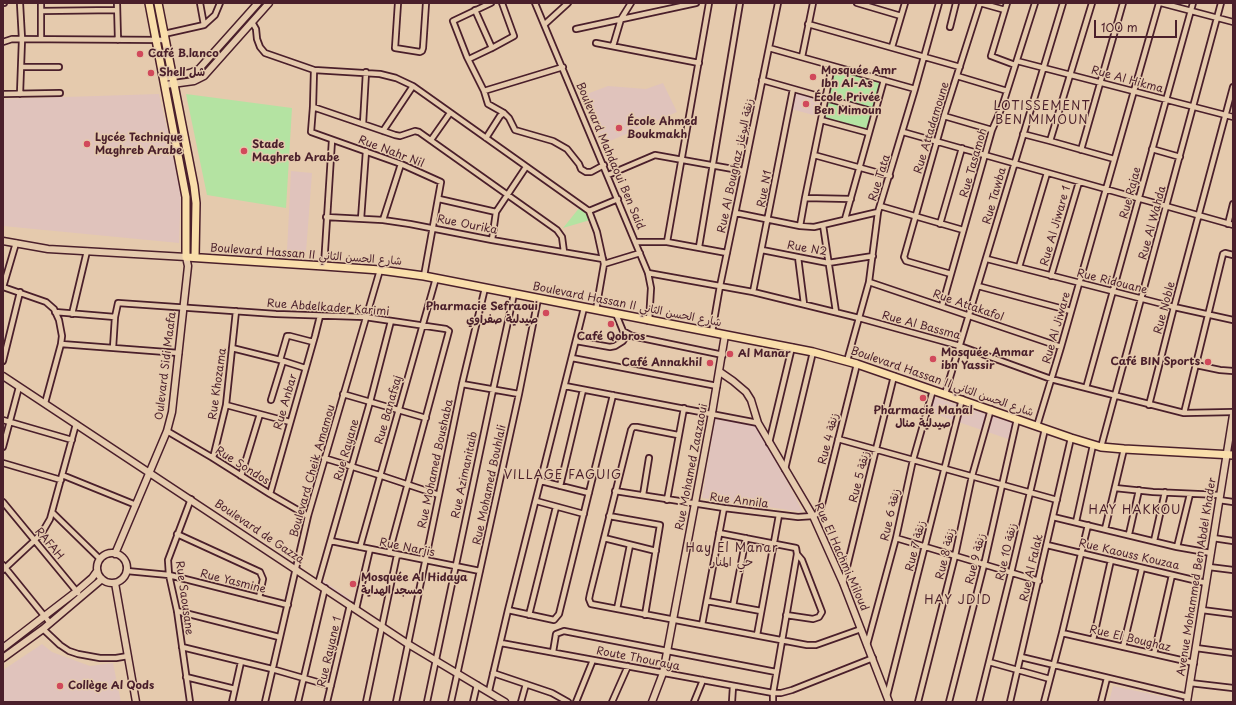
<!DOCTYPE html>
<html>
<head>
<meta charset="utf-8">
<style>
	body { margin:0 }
	#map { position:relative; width:1236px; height:705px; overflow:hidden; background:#e5caad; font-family:"Playpen Sans",sans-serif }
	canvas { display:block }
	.frame { position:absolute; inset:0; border:4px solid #4a1f2b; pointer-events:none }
	.scale { position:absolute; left:1094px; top:20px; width:83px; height:18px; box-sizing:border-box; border:2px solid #4a1f2b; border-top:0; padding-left:5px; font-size:12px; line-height:14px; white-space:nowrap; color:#4a1f2b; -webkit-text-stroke:3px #e5caad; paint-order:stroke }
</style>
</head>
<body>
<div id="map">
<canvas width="1236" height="705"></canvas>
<div class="frame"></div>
<div class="scale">100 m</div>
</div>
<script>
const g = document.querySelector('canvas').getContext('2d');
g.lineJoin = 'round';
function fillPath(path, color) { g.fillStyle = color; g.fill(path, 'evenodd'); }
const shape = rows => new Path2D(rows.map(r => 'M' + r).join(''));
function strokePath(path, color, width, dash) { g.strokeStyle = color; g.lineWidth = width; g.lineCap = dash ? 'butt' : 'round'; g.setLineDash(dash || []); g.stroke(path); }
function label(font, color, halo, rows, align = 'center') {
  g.font = font + ' "Playpen Sans","Playpen Sans Arabic",sans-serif'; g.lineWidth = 3; g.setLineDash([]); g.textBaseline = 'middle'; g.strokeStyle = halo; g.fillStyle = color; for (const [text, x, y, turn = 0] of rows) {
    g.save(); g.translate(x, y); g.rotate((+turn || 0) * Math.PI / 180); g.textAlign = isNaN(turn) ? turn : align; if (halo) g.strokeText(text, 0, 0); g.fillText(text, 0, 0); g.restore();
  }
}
const built = shape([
	[663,83,677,112,603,144,584,95,608,86,646,89],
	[796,92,822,99,817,116,791,109],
	[159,94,181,189,179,243,3,226,3,99],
	[291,171,312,173,306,252,287,251],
	[934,397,1016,424,1011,440,929,412],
	[715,419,758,426,803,512,702,498],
	[322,580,356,603,355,607,320,584],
	[42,644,52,652,90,666,113,663,121,702,3,702,3,670],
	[1113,686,1185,701,1185,702,1109,702]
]);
const green = shape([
	[833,69,880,82,865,136,824,124],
	[186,94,292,108,286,208,207,195],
	[580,207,587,212,590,220,563,228]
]);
const street = shape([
	[3,3,4,3],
	[20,3,22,39,20,94],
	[117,3,118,40],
	[200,3,204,25],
	[398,3,395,48,420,52,422,51,423,48,426,3],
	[491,3,453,21,467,57,484,91,488,104,504,113],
	[535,3,648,273,651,288,649,321],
	[857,3,901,16],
	[1007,3,991,56,1015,65],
	[1161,3,1233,22],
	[475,10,492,48],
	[41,11,117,10],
	[252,22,256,29,257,39,260,47,265,53,314,70,380,74,396,78,413,86,589,211,597,232,604,264,596,310],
	[545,24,568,3],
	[808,24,960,67],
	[950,27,956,3],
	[576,29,696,3],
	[164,34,204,25,215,15,220,3],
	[41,39,41,3],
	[3,42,12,39,165,40],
	[596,43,699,63],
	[613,46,621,19,631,3],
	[892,47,905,3],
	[769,48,915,89],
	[802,57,813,3],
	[469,59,492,48,514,36,502,3],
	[1017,61,1233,117],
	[21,67,59,67],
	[314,70,313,107,311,132,401,164,441,182,424,276],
	[957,76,1007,91],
	[762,80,875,112],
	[484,91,563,67],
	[3,94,60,93],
	[313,107,395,135,400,136,415,131,419,132,557,230,562,237,564,252],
	[944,116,992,130],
	[821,120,869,133],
	[363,124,366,72],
	[383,131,413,86],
	[903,132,1233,225],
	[1023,134,1050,141,1114,159],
	[486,138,500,116,504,113,509,118,515,130,553,141,567,149,579,164,581,169,586,172,591,172,604,165],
	[431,140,450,113],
	[1050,141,1092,3],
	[1152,149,1180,157],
	[1081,150,1123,3],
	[814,155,890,176],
	[608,175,655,155,744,171],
	[805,198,851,199],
	[439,199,496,212],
	[880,206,963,230],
	[589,211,618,199],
	[736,213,800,226,814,227,878,212],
	[326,217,383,220,410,224,492,240,603,259],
	[361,219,366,151],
	[845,219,884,80],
	[383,220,401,164],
	[940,224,962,148],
	[1228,224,1233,204],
	[823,225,836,312],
	[800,226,805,198,832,66],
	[492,240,496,212,526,167],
	[636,242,667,242,727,253],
	[667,242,709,3],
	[699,247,740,3],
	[762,250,828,263,873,256],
	[798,257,804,304],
	[987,259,1174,307,1233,320],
	[604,264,640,253],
	[324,266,332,140],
	[1019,267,1047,173],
	[648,273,753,292,859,318,960,346,1051,379,1184,413,1233,412],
	[951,274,906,261,904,257,944,116,980,3,1005,10],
	[1051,276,1079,182],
	[869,282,1061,347],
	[978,286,1071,311],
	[3,287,46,302,54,309,59,320,62,336,61,344,45,403],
	[3,287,16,243],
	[753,292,793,89],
	[942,306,992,130,1002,107,1035,3],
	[55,312,115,317],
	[72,314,87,251],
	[616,314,623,331,632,336,723,355],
	[712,332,720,286,744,171,778,3],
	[576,341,610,347,615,346,623,341,627,334],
	[61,344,179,353],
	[113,348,115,317,118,303,276,314,365,317,446,329,449,331,389,553],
	[232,348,280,360,305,368],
	[572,358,717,386],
	[280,360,287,336,290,336,313,342],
	[3,361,20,292],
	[847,361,869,282,878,212,915,89,939,3],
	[1196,365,1220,370,1233,371],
	[462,384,519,394],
	[565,386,758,423],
	[1086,388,1193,3],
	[343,394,426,418],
	[945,394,1063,3],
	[271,400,283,361],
	[226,405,290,422],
	[1149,405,1174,307,1233,87],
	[1184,413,1223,254,1225,253,1233,255],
	[3,420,72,440],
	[1037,426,1061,347,1159,3],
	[167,431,213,458,270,494,308,516],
	[678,435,637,427,633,427,631,430,590,594,589,599,591,604,807,645,816,645,861,629],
	[838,439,1057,500],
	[769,443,792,347],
	[3,447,19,387],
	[1101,447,1221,3],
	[213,458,226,405,236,311],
	[324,458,379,475,439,495],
	[3,463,61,480],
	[785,469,813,352],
	[62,475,136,505],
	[241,476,260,414],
	[541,481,589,493],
	[560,486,583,390],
	[1115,488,1153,492,1220,495],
	[615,491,724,508,798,517,813,516,817,514,821,508,857,364],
	[270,494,315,336,320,316],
	[643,495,649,458],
	[667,500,684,408],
	[1219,500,1233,502],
	[536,501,584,514],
	[3,502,78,593],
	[53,513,100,559],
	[609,516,660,525,645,615],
	[1053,517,1177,547,1211,553],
	[1076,522,1093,445],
	[1105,529,1124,449],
	[719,533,796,548,797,554,773,693,773,702],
	[177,534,260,572,263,579,259,598],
	[1129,534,1139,490],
	[604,538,656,551],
	[896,538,1039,581],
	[1213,538,1233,541],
	[331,541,480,571],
	[1154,541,1165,492],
	[1047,545,1206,583],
	[360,547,436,278],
	[1177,547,1190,494],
	[3,565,50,623],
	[1209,567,1233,570],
	[3,570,34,541,43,531,50,519,76,424],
	[127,571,169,575,288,605],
	[843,583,894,376],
	[318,584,370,402,391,321],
	[707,601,761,611],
	[733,606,746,538],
	[356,609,370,549],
	[617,609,630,545],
	[508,610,554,620,559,614,613,395],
	[1202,610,1233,614],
	[177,611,279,637],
	[529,615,556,507],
	[786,615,813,619,819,617,822,612,802,560,797,554],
	[702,625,724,508],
	[43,629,60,645,69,651,78,654,100,658,116,658,128,656],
	[1062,633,1194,663],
	[757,635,779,515],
	[1093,640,1111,560],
	[501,643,773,693,781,693,792,690,873,658],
	[867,645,896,538,913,460,933,390],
	[182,647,272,669,331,686],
	[1123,647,1142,568],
	[1196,648,1233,653],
	[553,652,556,634,564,631,776,672],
	[1154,654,1172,575],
	[1021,657,1188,697],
	[989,662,1050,679],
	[493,673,552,693,568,702],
	[186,677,235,689],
	[1190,683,1233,688],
	[489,691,508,610,584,308],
	[887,696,962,399],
	[190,702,177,611,169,575,168,560,191,499],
	[232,702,241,662],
	[265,702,308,516,380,270],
	[298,702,325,588],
	[327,702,350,605],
	[366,702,397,555],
	[396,702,462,384,485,288],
	[427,702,493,390,514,294],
	[451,702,519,394,538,299],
	[473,702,477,685],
	[521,702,526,684],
	[576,702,593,660],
	[612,702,628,666],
	[694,702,703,680],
	[732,702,733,686],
	[918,702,955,556,972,476,991,409],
	[949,702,984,565,1017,419],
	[979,702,1011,573,1045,429],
	[1010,702,1071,438],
	[1044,702,1062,633,1088,525],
	[1101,702,1107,678]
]);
const secondary = shape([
	[164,78,190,73,199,69,258,3],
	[165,85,194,81,204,76,269,3],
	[3,241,48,249,186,257,188,266,172,412,167,431,115,554],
	[720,372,733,381,746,392,751,400,758,423,813,516,843,583,889,702],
	[3,376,408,644,505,702],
	'97 568a15 15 0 1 1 30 0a15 15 0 1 1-30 0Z',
	[115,583,136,702],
	[3,648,77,591,92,578,97,571],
	[3,658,43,629,102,579],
	[652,702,663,673,712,413,725,335],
	[1187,702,1233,415]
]);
const primary = shape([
	[149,3,186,197,186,257,324,266,380,270,424,276,813,352,857,364,1071,438,1101,447,1124,449,1233,455],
	[158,3,194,186,196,203,195,257]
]);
const markers = [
	[140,54,4,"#d1495b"],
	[151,73,4,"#d1495b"],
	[813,77,4,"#d1495b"],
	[806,104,4,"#d1495b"],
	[619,128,4,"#d1495b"],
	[87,144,4,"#d1495b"],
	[244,151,4,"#d1495b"],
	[546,313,4,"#d1495b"],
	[611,324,4,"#d1495b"],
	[730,354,4,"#d1495b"],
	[933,359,4,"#d1495b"],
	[1208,362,4,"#d1495b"],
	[710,363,4,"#d1495b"],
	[923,398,4,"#d1495b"],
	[353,584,4,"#d1495b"],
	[60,686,4,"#d1495b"]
];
const poiNames = [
	["Café B.lanco",148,54],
	["Mosquée Amr",821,71],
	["Ibn Al-As",821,84],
	["Shell شل",159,73],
	["École Privée",814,98],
	["Ben Mimoun",814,111],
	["École Ahmed",627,122],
	["Boukmakh",627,135],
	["Lycée Technique",95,138],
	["Maghreb Arabe",95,151],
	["Stade",252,145],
	["Maghreb Arabe",252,158],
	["Pharmacie Sefraoui",538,307,"right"],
	["صيدلية صفراوي",538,320,"right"],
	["Café Qobros",611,337,"center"],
	["Mosquée Ammar",941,353],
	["ibn Yassir",941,366],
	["Al Manar",738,354],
	["Café BIN Sports",1200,362,"right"],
	["Café Annakhil",702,363,"right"],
	["Pharmacie Manal",923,411,"center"],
	["صيدلية منال",923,424,"center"],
	["Mosquée Al Hidaya",361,578],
	["مسجد الهداية",361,591],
	["Collège Al Qods",68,686]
];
const streetNames = [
	["Rue Al Hikma",1127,80,15],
	["Rue Attadamoune",932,128,-73],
	["Rue Nahr Nil",391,152,21],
	["Boulevard Mahdaoui Ben Said",610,156,67],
	["Rue Tasamoh",974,163,-74],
	["Rue Al Boughaz زنقة البوغاز",736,166,-78],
	["Rue Tata",880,178,-73],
	["Rue N1",765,189,-79],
	["Rue Rajae",1131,193,-75],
	["Rue Tawba",995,196,-74],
	["Rue Al Wahda",1153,223,-75],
	["Rue Ourika",467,225,11],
	["Rue Al Jiware 1",1056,226,-74],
	["Rue N2",807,249,10],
	["Boulevard Hassan II شارع الحسن الثاني",306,255,4],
	["Rue Ridouane",1112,282,14],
	["Boulevard Hassan II شارع الحسن الثاني",627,305,11],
	["Rue Attakafol",968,306,19],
	["Rue Abdelkader Karimi",328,308,4],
	["Rue Noble",1165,308,-75],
	["Rue Al Bassma",921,326,15],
	["Rue Al Jiware",1057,328,-74],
	["Oulevard Sidi Maafa",166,366,-83],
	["Boulevard Hassan II شارع الحسن الثاني",942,382,19],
	["Rue Khozama",218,384,-82],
	["Rue Anbar",286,402,-74],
	["Rue Banafsaj",389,410,-74],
	["Rue 4 زنقة",829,439,-76],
	["Rue Rayane",347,450,-74],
	["Rue Mohamed Boushaba",436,464,-78],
	["Rue Sondos",242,466,32],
	["Rue Mohamed Zaazaoui",692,467,-79],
	["Boulevard Cheik Amamou",313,471,-74],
	["Rue Azimanitaib",465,475,-78],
	["Rue 5 زنقة",860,477,-76],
	["Rue Mohamed Bouhlali",490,485,-78],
	["Rue Annila",739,501,7],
	["Rue 6 زنقة",891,515,-77],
	["Boulevard de Gazza",259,532,34],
	["RAFAH",49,544,50],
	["Rue 7 زنقة",916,546,-76],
	["Rue Narjis",407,548,11],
	["Rue 10 زنقة",1007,552,-77],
	["Rue 8 زنقة",946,554,-77],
	["Rue Kaouss Kouzaa",1129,555,13],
	["Rue El Hachmi Miloud",841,557,66],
	["Rue 9 زنقة",976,559,-76],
	["Rue Al Falak",1032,568,-77],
	["Avenue Mohammed Ben Abdel Khader",1197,577,-81],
	["Rue Yasmine",233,582,14],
	["Rue Saousane",184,598,82],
	["Rue El Boughaz",1130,639,13],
	["Rue Rayane 1",330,652,-77],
	["Route Thouraya",638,659,11]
];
const neighbourhoodNames = [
	["LOTISSEMENT",1042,107],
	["BEN MIMOUN",1042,121],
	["VILLAGE FAGUIG",563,476],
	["HAY HAKKOU",1135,511],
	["Hay El Manar",732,549],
	["حي المنار",732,563],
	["HAY JDID",958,601]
];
fillPath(built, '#e0c3bc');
fillPath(green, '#b4e3a2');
strokePath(street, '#4a1f2b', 8);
strokePath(secondary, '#4a1f2b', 9);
strokePath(primary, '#4a1f2b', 10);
strokePath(street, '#e5caad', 4.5);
strokePath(secondary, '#e5caad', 6);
strokePath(primary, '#f9deab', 7);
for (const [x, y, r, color] of markers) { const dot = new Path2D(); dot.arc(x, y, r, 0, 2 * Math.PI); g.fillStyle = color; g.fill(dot); strokePath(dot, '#e5caad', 1.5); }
label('bold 11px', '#4a1f2b', '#e5caad', poiNames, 'left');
label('11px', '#4a1f2b', '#e5caad', streetNames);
g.letterSpacing = '1px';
label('12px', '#4a1f2b', '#e5caad', neighbourhoodNames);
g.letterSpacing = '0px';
</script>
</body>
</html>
